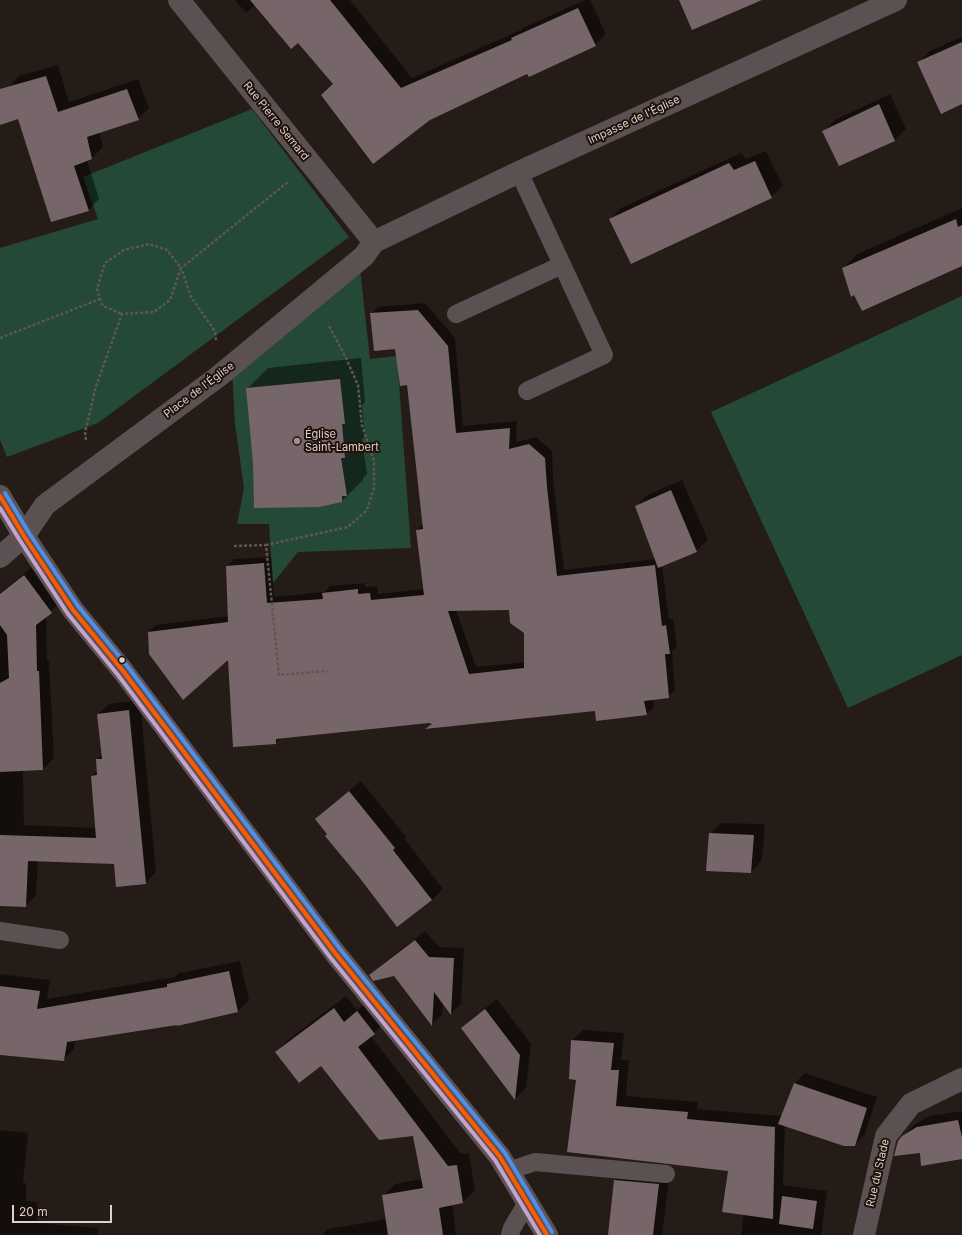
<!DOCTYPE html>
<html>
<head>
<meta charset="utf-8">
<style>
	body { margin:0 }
	#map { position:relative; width:962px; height:1235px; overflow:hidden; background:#251c18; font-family:Inter,sans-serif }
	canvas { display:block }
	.scale { position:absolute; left:12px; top:1205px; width:100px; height:18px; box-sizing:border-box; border:2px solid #dcd1cc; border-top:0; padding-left:5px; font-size:12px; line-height:14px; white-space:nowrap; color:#dcd1cc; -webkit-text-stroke:3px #20120b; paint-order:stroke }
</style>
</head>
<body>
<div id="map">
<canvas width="962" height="1235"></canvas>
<div class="scale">20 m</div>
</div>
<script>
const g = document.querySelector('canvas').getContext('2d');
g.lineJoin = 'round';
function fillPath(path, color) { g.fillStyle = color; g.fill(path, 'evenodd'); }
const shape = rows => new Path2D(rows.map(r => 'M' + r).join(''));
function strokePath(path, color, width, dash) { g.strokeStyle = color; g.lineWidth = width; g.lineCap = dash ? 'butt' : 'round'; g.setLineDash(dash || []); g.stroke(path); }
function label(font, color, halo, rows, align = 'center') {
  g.font = font + ' Inter,sans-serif'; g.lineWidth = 4; g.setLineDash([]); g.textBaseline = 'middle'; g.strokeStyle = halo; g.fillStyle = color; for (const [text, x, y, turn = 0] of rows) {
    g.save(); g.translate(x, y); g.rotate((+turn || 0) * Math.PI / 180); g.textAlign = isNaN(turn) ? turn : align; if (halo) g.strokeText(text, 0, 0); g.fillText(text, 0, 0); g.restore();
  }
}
const green = shape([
	[252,109,349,237,98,423,7,457,0,440,0,248,98,219,83,177],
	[360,269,370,359,397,356,411,548,298,552,273,583,269,524,237,524,244,488,235,424,232,370],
	[962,296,962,655,848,708,711,412]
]);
const shadow = shape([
	[235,0,350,0,412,78,521,30,523,28,585,0,590,0,606,34,595,45,528,73,429,119,334,83,298,42,255,5,246,13],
	[962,37,962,103,919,62,930,51],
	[58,65,69,102,138,79,149,108,138,119,99,132,103,147,92,158,87,160,99,199,88,210,18,118,0,124,0,90,8,88,19,76],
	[890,94,906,129,894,140,824,131,835,120],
	[766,151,783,186,771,197,610,220,621,208,741,153,746,159],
	[962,208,962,265,843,269,857,254],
	[425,303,455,338,463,426,517,421,516,442,536,437,552,451,553,479,564,570,656,559,636,506,647,495,682,480,708,540,696,551,662,565,669,619,673,619,677,646,672,651,675,690,668,697,652,699,654,707,646,714,596,710,428,728,433,723,429,722,281,737,276,743,229,658,149,632,156,625,229,616,227,566,234,559,271,557,274,597,324,592,330,586,365,583,365,587,377,586,378,594,424,589,417,530,424,523,408,384,396,348,371,314,378,307],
	[510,609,525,633,525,662,476,667,456,610],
	[361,358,365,402,362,405,365,436,362,439,367,474,363,478,363,480,342,501,247,389,268,368],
	[35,565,62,601,46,615,47,661,49,661,54,758,43,769,23,770,24,825,96,828,92,776,98,770,97,759,102,754,98,714,109,704,140,700,156,872,146,883,114,864,38,861,36,895,25,906,0,905,0,593],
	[361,781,406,837,404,838,443,889,432,900,328,834,316,819,328,808],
	[721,823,765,824,762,860,751,872,710,834],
	[425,931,439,947,464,948,461,1004,451,1013,443,1002,442,1015,432,1024,394,975,370,975,381,965],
	[240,961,249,1000,238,1011,178,1024,76,1039,74,1049,63,1060,0,1054,0,974,50,980,47,999,175,977,179,973],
	[346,996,357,1010,370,1000,386,1021,371,1036,461,1154,469,1153,475,1190,463,1202,452,1204,456,1235,322,1235,328,1229,387,1219,383,1196,395,1184,422,1179,414,1135,321,1065,276,1052,288,1040],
	[497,999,531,1044,526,1088,515,1099,462,1028,474,1017],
	[583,1030,624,1033,621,1060,629,1060,626,1096,698,1102,697,1109,782,1116,795,1083,805,1073,877,1097,865,1134,855,1145,785,1125,783,1185,827,1191,821,1235,741,1235,744,1214,729,1170,568,1151,578,1079,572,1040],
	[962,1111,962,1155,921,1152,903,1137,914,1125,929,1116],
	[0,1130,28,1133,23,1183,26,1183,26,1201,37,1202,37,1223,98,1228,98,1235,0,1235],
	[626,1169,670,1173,662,1235,609,1235,615,1180]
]);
const building = shape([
	[250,0,330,0,401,88,512,40,511,38,578,8,596,46,529,77,527,74,430,120,373,164,321,95,333,84,298,43,291,49],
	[679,0,762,0,692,30],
	[962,42,962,104,941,114,917,62],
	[46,76,58,112,127,89,139,120,87,137,92,159,74,166,89,211,51,222,18,119,0,125,0,89],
	[879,104,895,141,839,166,822,131],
	[755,161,772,198,631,264,609,219,729,163,734,170],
	[956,219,958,227,962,225,962,266,862,311,854,295,851,297,842,268],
	[418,310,448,346,456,433,510,428,509,449,529,444,545,458,547,487,557,576,655,565,662,626,666,625,670,654,665,654,669,698,644,701,647,715,596,721,595,711,425,729,432,724,429,723,276,739,276,744,233,747,228,660,183,700,149,654,148,632,228,622,226,566,264,563,267,603,323,599,322,593,358,589,358,594,370,593,371,600,424,595,416,530,423,529,407,385,400,386,395,349,374,351,370,313],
	[509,610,510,623,524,633,524,668,469,674,448,611],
	[340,379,345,424,342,424,345,458,341,458,347,496,342,496,342,502,319,507,254,508,253,463,246,388],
	[671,490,697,552,658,568,635,506],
	[24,575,52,613,36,625,37,671,39,671,43,770,0,772,0,683,9,678,7,635,0,625,0,594],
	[129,710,146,884,116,887,114,864,28,861,26,907,0,906,0,835,96,838,91,776,97,775,96,759,102,759,97,714],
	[349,791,395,848,393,850,432,900,397,927,359,877,325,836,327,834,315,819],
	[709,833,754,835,751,873,706,871],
	[415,940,429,957,454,958,451,1015,434,992,432,1026,394,976,373,981,369,975],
	[229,971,238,1012,177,1026,177,1025,67,1042,64,1061,0,1055,0,986,40,991,37,1009,167,987,167,984],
	[334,1008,344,1022,357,1011,375,1034,358,1047,448,1166,457,1165,463,1203,439,1208,443,1235,388,1235,382,1195,423,1188,413,1136,379,1140,321,1066,299,1083,275,1052],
	[485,1009,520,1055,515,1100,461,1028],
	[571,1040,614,1043,611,1070,619,1070,616,1106,688,1112,687,1119,775,1127,773,1219,722,1212,728,1171,567,1152,576,1080,569,1079],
	[794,1083,867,1108,855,1146,844,1146,778,1124],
	[958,1120,962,1137,962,1159,921,1166,920,1153,894,1156,898,1141,902,1136,917,1127],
	[614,1180,659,1184,653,1235,608,1235],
	[782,1196,817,1201,813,1229,779,1224]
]);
const path = shape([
	[0,338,100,299],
	[216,340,215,331,191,297,181,268,288,182],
	[86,440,85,432,96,386,122,314,154,312,170,300,181,268,167,250,149,244,124,250,105,263,97,289,100,299,103,306,122,314],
	[266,545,348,527,367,510,374,488,374,461,362,425,358,385,345,356,328,324],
	[234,546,266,545,279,675,327,671]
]);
const lane = shape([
	[519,172,604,355,527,391],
	[456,314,562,265],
	[0,931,60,940],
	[508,1171,535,1162,666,1174],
	[510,1235,512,1228,527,1203]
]);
const street = shape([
	[179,0,374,242],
	[0,557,24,536,45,505,219,376,364,256,374,242,519,172,896,0],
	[864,1235,886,1136,911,1104,962,1079]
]);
const secondary = shape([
	[0,496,24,536,73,610,123,671,335,953,500,1157,547,1235]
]);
const bus1 = shape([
	[0,496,24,536,73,610,123,671,335,953,500,1157,547,1235]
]);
const bus2 = shape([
	[0,508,19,539,68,614,118,675,330,957,495,1160,540,1235]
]);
const bus3 = shape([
	[5,493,29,533,78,606,128,667,340,949,505,1153,552,1232]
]);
const markers = [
	[297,441,4,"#9c928d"],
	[122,660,3.5,"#dcd1cc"]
];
const streetNames = [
	["Impasse de l'Église",634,120,-25],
	["Rue Pierre Semard",276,121,51],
	["Place de l'Église",199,390,-37],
	["Rue du Stade",878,1173,-77]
];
const poiNames = [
	["Église",305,435],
	["Saint-Lambert",305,448]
];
fillPath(green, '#244937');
fillPath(shadow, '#0007');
fillPath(building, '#76666a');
strokePath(path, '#5e5554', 2.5, [3, 2]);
strokePath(lane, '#5b5152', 18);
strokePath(street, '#5b5152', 22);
strokePath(secondary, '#5e5354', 22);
strokePath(bus1, '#ff5a00', 4);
strokePath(bus2, '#c5a3cd', 4);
strokePath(bus3, '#4d8fe9', 4);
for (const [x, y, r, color] of markers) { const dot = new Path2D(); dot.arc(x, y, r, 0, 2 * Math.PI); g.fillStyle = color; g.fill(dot); strokePath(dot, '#20120b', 1.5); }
label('11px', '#dcd1cc', '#20120b', streetNames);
label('11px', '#dcd1cc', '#20120b', poiNames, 'left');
</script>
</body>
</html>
